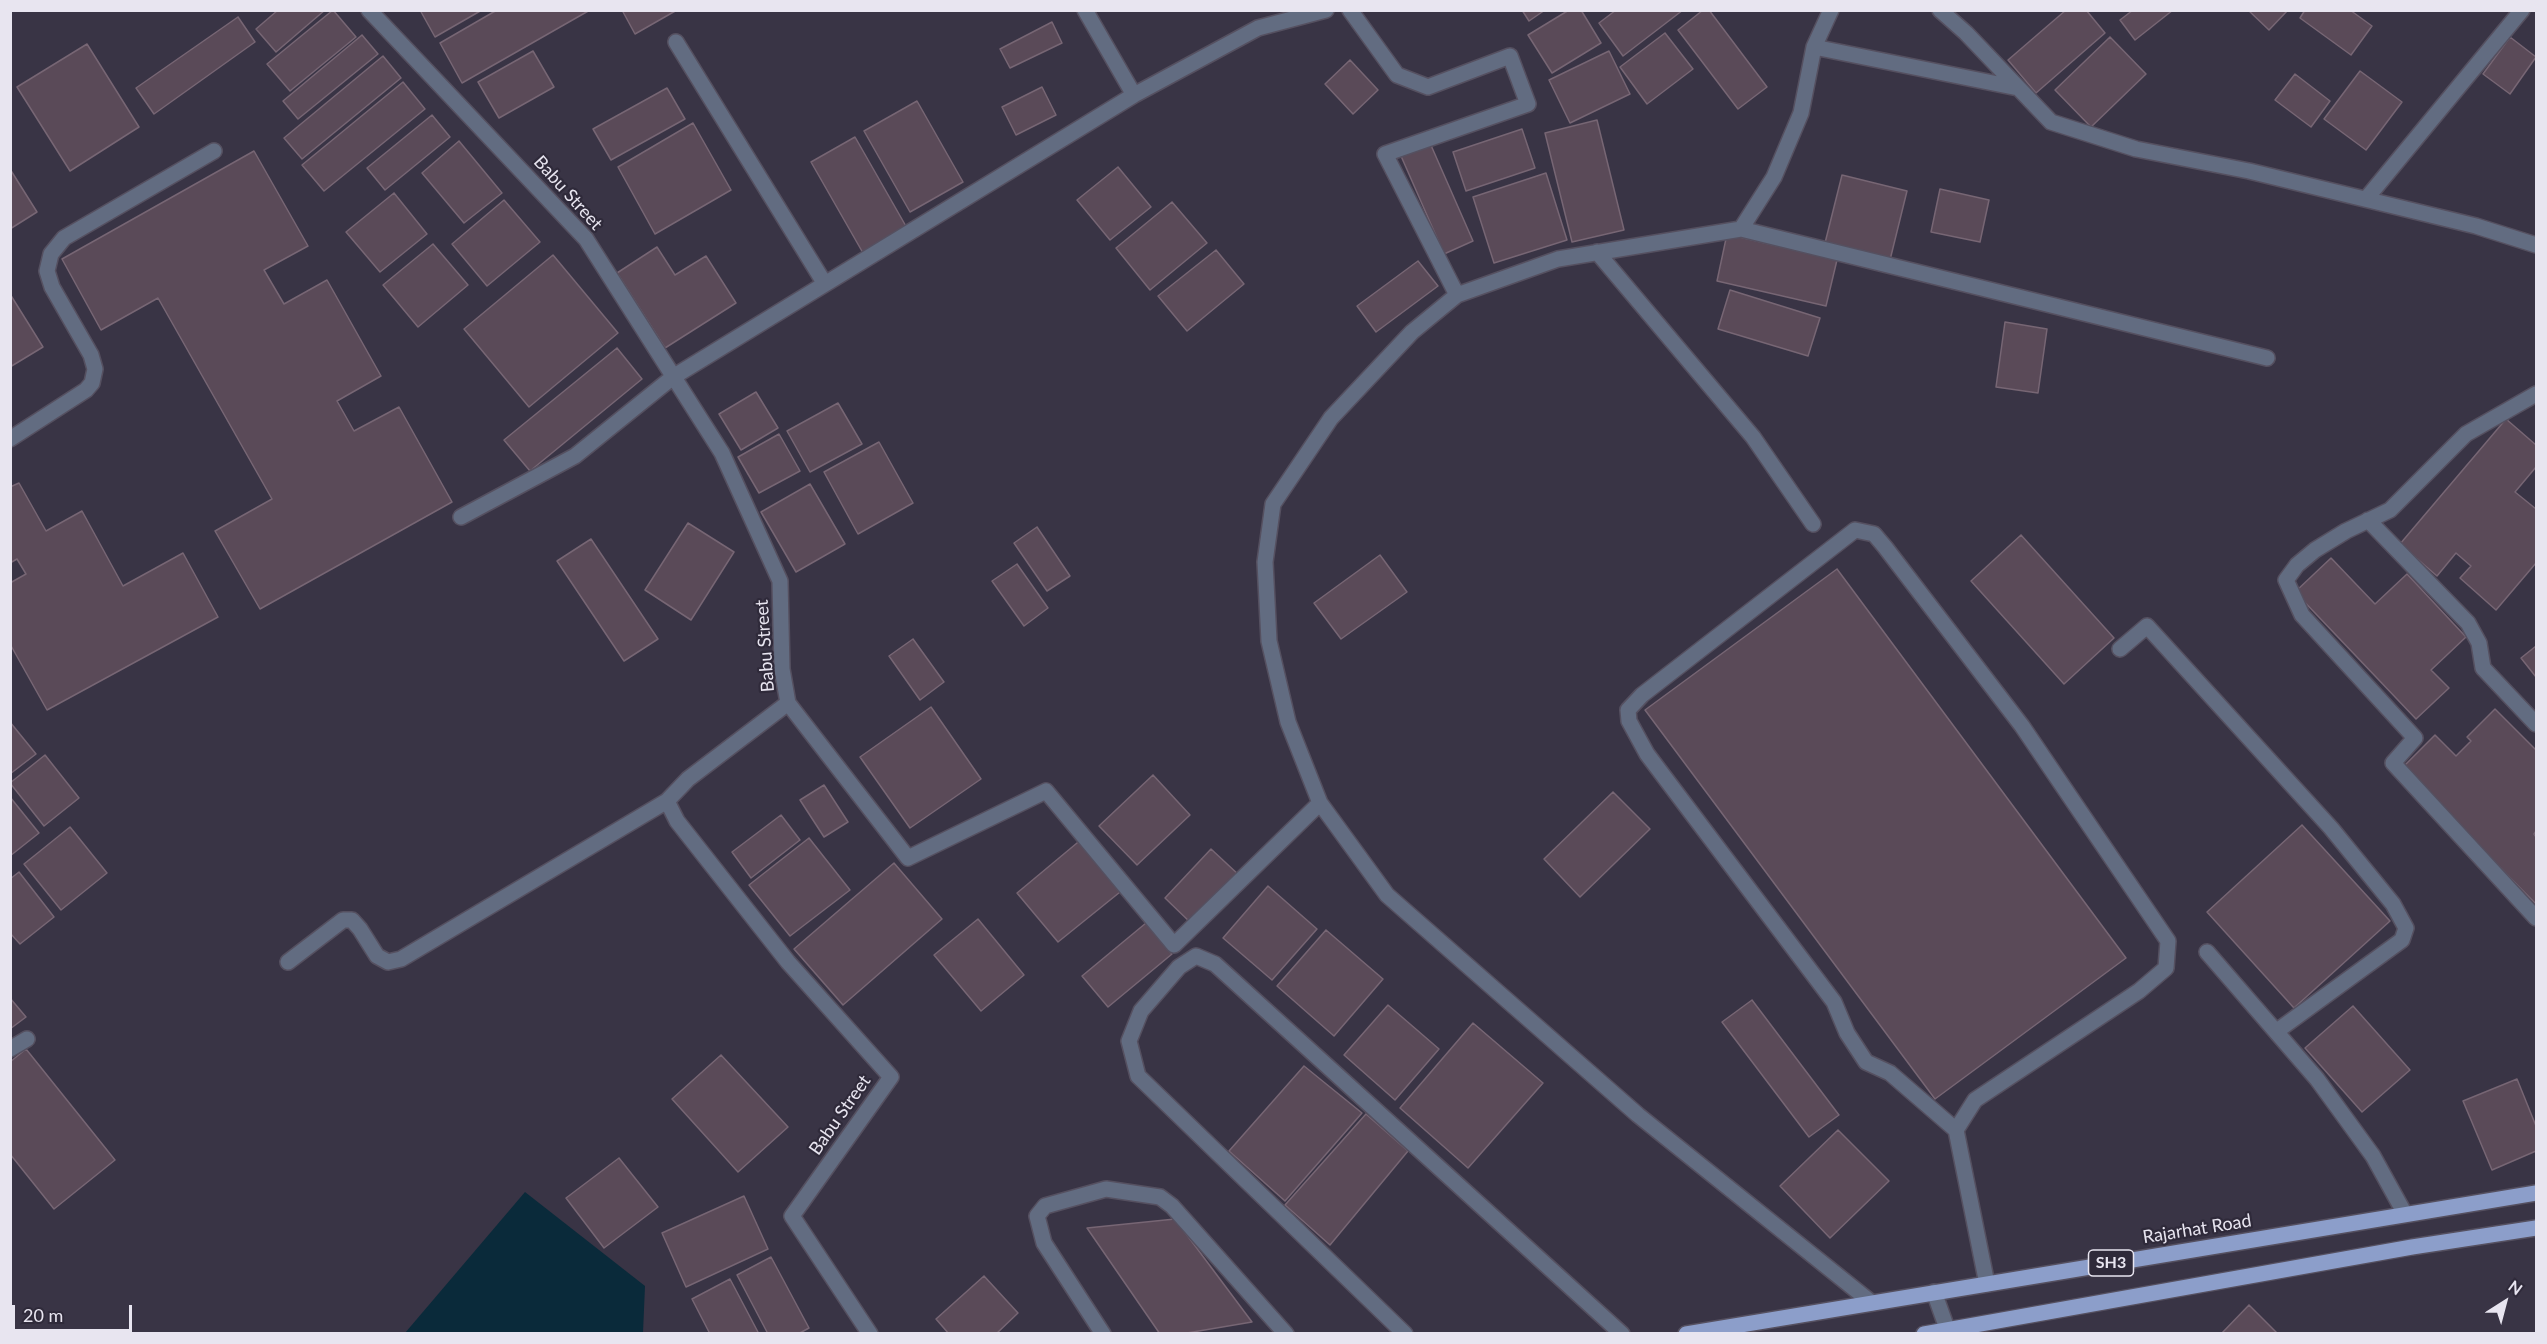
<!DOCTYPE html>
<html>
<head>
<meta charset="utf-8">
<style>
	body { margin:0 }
	#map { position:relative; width:2547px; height:1344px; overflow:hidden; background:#393445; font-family:Lato,sans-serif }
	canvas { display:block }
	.frame { position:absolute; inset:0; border:12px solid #e8e5f0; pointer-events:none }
	.north { position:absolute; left:2475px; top:1272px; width:60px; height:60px; -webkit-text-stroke:4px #2f2a3a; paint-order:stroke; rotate:36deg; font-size:16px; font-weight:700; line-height:24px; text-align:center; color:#e8e5f0 }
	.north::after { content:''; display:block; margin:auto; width:21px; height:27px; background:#e8e5f0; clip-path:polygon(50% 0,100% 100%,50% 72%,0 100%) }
	.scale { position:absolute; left:12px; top:1305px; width:120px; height:27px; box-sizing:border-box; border:3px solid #e8e5f0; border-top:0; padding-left:8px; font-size:18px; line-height:21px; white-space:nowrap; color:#e8e5f0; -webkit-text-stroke:4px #2f2a3a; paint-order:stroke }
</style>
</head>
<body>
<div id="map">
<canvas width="2547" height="1344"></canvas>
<div class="frame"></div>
<div class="north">N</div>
<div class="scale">20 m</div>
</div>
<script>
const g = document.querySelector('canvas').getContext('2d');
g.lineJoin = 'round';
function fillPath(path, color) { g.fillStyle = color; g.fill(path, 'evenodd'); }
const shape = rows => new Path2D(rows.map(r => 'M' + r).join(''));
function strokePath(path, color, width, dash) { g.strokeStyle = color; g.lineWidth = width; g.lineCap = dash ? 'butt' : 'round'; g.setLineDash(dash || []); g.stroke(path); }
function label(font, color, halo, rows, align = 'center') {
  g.font = font + ' Lato,sans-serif'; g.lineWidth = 4.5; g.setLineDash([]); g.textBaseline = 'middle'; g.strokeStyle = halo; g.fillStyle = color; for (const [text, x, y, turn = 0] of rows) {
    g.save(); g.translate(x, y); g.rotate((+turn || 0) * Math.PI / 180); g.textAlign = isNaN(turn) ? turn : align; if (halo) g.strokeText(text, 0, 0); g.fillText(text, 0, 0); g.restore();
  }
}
const water = shape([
	[525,1192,645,1286,643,1333,405,1333]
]);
const building = shape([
	[278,10,325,10,276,52,256,29,278,10],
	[333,10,356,37,290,91,267,64,333,10],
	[420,10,482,10,435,37,420,10],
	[497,10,590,10,462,83,440,43,497,10],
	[622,10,677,10,635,34,622,10],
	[1522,10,1545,10,1529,21,1522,10],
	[1569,10,1581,10,1601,43,1552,73,1528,35,1569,10],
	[1616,10,1683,10,1623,56,1599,23,1616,10],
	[1703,10,1709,10,1767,87,1738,109,1678,30,1703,10],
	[2066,10,2086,10,2105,33,2036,93,2008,60,2066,10],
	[2133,10,2173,10,2135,40,2120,20,2133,10],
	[2248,10,2288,10,2269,30,2248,10],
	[2305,10,2350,10,2372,26,2351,55,2300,18,2305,10],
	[238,17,255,42,154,114,136,88,238,17],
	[1052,22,1062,43,1010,68,1000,49,1052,22],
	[1665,33,1693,69,1647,104,1620,67,1665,33],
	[362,35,378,54,298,119,283,101,362,35],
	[2110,37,2146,74,2091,127,2055,90,2110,37],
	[2510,37,2536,57,2510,94,2483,74,2510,37],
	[87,44,139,127,70,171,17,87,87,44],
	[533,51,554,87,499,118,478,82,533,51],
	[1609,51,1630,94,1570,123,1549,80,1609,51],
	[383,56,401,78,302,159,284,138,383,56],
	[1350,60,1378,90,1353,114,1325,84,1350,60],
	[2360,71,2402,102,2366,150,2324,119,2360,71],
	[2295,74,2330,101,2311,127,2275,100,2295,74],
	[403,82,425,109,324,191,302,165,403,82],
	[1042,87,1056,115,1016,135,1002,107,1042,87],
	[667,88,685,119,611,160,593,129,667,88],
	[917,101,963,182,910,212,864,131,917,101],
	[432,115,450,137,385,190,367,168,432,115],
	[1597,120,1624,230,1572,242,1545,133,1597,120],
	[693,123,731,190,655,234,618,167,693,123],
	[1522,129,1535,168,1466,191,1453,152,1522,129],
	[855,137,907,228,863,253,811,162,855,137],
	[459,141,502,193,464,223,422,173,459,141],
	[1430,143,1473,241,1444,254,1401,156,1430,143],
	[254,151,308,246,264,270,284,304,327,280,381,376,337,401,354,431,399,407,452,502,260,609,215,531,272,499,158,298,101,330,62,259,254,151],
	[1118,167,1151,207,1110,240,1077,200,1118,167],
	[10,169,37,212,10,229,10,169],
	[1546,173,1567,240,1494,263,1473,197,1546,173],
	[1842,175,1907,191,1890,260,1825,243,1842,175],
	[1940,189,1989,200,1980,242,1931,232,1940,189],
	[394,193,427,234,380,272,346,232,394,193],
	[504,200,540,242,487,286,452,244,504,200],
	[1172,202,1207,243,1150,290,1116,248,1172,202],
	[1727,234,1837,260,1826,306,1717,281,1727,234],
	[433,244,468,285,418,327,383,285,433,244],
	[657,247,675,275,706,256,736,303,665,348,617,273,657,247],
	[1216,250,1244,284,1187,331,1158,296,1216,250],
	[553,255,618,333,529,407,464,329,553,255],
	[1418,261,1438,286,1376,332,1357,306,1418,261],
	[1730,290,1820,318,1808,356,1718,329,1730,290],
	[10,294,43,347,10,367,10,294],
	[2005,322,2047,329,2038,393,1996,387,2005,322],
	[617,348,642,379,530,471,504,440,617,348],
	[756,392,778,428,741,450,719,414,756,392],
	[838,403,862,444,810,472,787,431,838,403],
	[2506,419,2536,445,2536,467,2515,492,2536,509,2536,563,2496,610,2460,578,2471,566,2456,553,2437,576,2400,544,2506,419],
	[779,434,800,471,759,493,738,457,779,434],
	[879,442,913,503,858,534,824,472,879,442],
	[19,483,46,531,82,511,123,586,183,553,218,617,47,710,10,644,10,583,26,574,17,559,10,563,10,487,19,483],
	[810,484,845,544,796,572,761,512,810,484],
	[688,523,734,552,691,620,645,590,688,523],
	[1037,527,1070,576,1047,591,1014,543,1037,527],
	[2021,535,2114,638,2064,684,1971,581,2021,535],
	[591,539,658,639,624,661,557,561,591,539],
	[1380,555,1407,592,1341,639,1314,603,1380,555],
	[2331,558,2375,604,2407,574,2466,637,2431,670,2449,688,2416,719,2295,592,2331,558],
	[1017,564,1048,608,1024,626,992,581,1017,564],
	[1837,569,2126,958,1935,1099,1645,710,1837,569],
	[913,639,944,682,920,700,889,656,913,639],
	[2536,646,2536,677,2521,658,2536,646],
	[931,707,981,779,910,828,860,757,931,707],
	[2495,709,2536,750,2536,831,2534,834,2536,837,2536,904,2402,768,2435,735,2456,756,2471,741,2467,737,2495,709],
	[10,722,36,754,10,774,10,722],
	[45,755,79,798,44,826,10,783,45,755],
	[1153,775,1190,815,1137,865,1099,826,1153,775],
	[824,785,848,822,824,837,800,800,824,785],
	[1613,792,1650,829,1580,897,1544,859,1613,792],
	[10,797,39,833,10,856,10,797],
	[781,815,800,840,751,878,732,852,781,815],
	[2302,825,2390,921,2294,1008,2207,912,2302,825],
	[70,827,107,873,61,910,24,864,70,827],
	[809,838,850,890,790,936,749,885,809,838],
	[1083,838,1125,888,1058,942,1017,893,1083,838],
	[1211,849,1240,876,1193,925,1165,898,1211,849],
	[894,863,942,919,843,1005,794,949,894,863],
	[19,872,54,917,20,944,10,933,10,879,19,872],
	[1268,886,1317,929,1272,980,1223,938,1268,886],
	[978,919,1024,975,981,1011,934,955,978,919],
	[1146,923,1172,954,1108,1007,1082,976,1146,923],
	[1326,930,1383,979,1334,1036,1277,986,1326,930],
	[10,998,26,1017,10,1029,10,998],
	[1752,1000,1839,1115,1809,1137,1722,1022,1752,1000],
	[1388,1005,1439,1049,1395,1100,1344,1055,1388,1005],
	[2353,1006,2410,1070,2362,1112,2305,1048,2353,1006],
	[1473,1023,1543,1083,1468,1168,1400,1108,1473,1023],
	[26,1049,115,1160,54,1209,10,1154,10,1062,26,1049],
	[721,1055,788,1127,738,1172,672,1099,721,1055],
	[1304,1066,1362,1113,1285,1201,1229,1151,1304,1066],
	[2517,1079,2536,1126,2536,1151,2492,1170,2463,1101,2517,1079],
	[1366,1114,1408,1151,1330,1245,1285,1205,1366,1114],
	[1838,1130,1889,1181,1830,1238,1780,1186,1838,1130],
	[619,1158,658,1207,604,1248,566,1198,619,1158],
	[744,1196,768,1249,686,1287,662,1233,744,1196],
	[1175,1219,1252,1322,1181,1334,1160,1334,1087,1228,1175,1219],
	[771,1257,809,1328,798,1334,768,1334,737,1275,771,1257],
	[984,1276,1018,1313,996,1334,949,1334,936,1319,984,1276],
	[730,1279,759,1334,710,1334,692,1299,730,1279],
	[2249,1305,2278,1334,2221,1334,2249,1305]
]);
const lane = shape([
	[2536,394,2466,434,2390,510,2346,531,2315,550,2297,565,2286,580,2302,615,2415,738,2393,763,2536,918],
	[2368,520,2468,623,2479,643,2483,668,2536,724],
	[1103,1334,1044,1243,1037,1216,1045,1206,1106,1189,1160,1197,1172,1206,1286,1334],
	[1405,1334,1138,1076,1129,1041,1141,1011,1179,967,1196,956,1215,964,1622,1334]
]);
const street = shape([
	[369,10,586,239,722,453,780,581,782,669,788,703,688,779,667,801,677,821,788,962,891,1077,792,1216,870,1334],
	[1085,10,1134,95],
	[1350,10,1397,75,1428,87,1510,56,1528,104,1385,154,1457,295],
	[1831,10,1814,47,1801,113,1774,177,1741,229,1558,259,1457,295,1412,332,1331,418,1273,504,1265,562,1269,641,1288,722,1320,803,1387,895,1638,1115,1872,1303],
	[1940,10,1966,33,2051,122,2136,149,2249,171,2476,226,2536,245],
	[676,42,825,284],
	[1814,47,2018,88],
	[2366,199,2522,10],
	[1741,229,2267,358],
	[1597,252,1753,437,1813,524],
	[10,439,86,390,92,383,95,369,91,355,52,287,47,271,51,254,64,238,214,151],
	[461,517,575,456,673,377,1134,95,1258,28,1326,10],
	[2120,649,2147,626,2331,828,2393,904,2406,928,2402,940,2277,1031],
	[788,703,908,858,1046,791,1174,945,1320,803],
	[2207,952,2317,1079,2373,1156,2405,1214],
	[288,962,343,920,352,920,360,929,377,956,388,962,401,959,667,801],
	[10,1049,27,1039],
	[1956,1130,1975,1100,2139,991,2166,968,2168,941,2022,726,1885,547,1874,534,1855,530,1642,695,1628,710,1629,721,1647,754,1834,1002,1847,1033,1866,1062,1890,1073,1956,1130,1987,1284],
	[1934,1292,1949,1334]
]);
const primary = shape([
	[1686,1334,2536,1193],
	[1924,1334,2412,1247,2536,1228]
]);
const shields = [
	[2111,1263,45]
];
const shieldNames = [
	["SH3",2111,1263]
];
const streetNames = [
	["Babu Street",568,193,48],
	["Babu Street",765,646,-94],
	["Babu Street",840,1115,-55],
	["Rajarhat Road",2197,1229,-9]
];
fillPath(water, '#0a2a3a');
fillPath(building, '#5a4a58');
strokePath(building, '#776674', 1.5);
strokePath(lane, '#555060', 18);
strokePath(street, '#555060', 18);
strokePath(primary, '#555060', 18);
strokePath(lane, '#626c81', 15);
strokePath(street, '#626c81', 15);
strokePath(primary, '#8c9eca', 15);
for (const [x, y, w] of shields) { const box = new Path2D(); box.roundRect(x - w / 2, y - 13, w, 26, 4.5); g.fillStyle = '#2f2a3a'; g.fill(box); strokePath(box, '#e8e5f0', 1.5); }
label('bold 16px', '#e8e5f0', null, shieldNames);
label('18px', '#e8e5f0', '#2f2a3a', streetNames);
</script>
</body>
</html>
